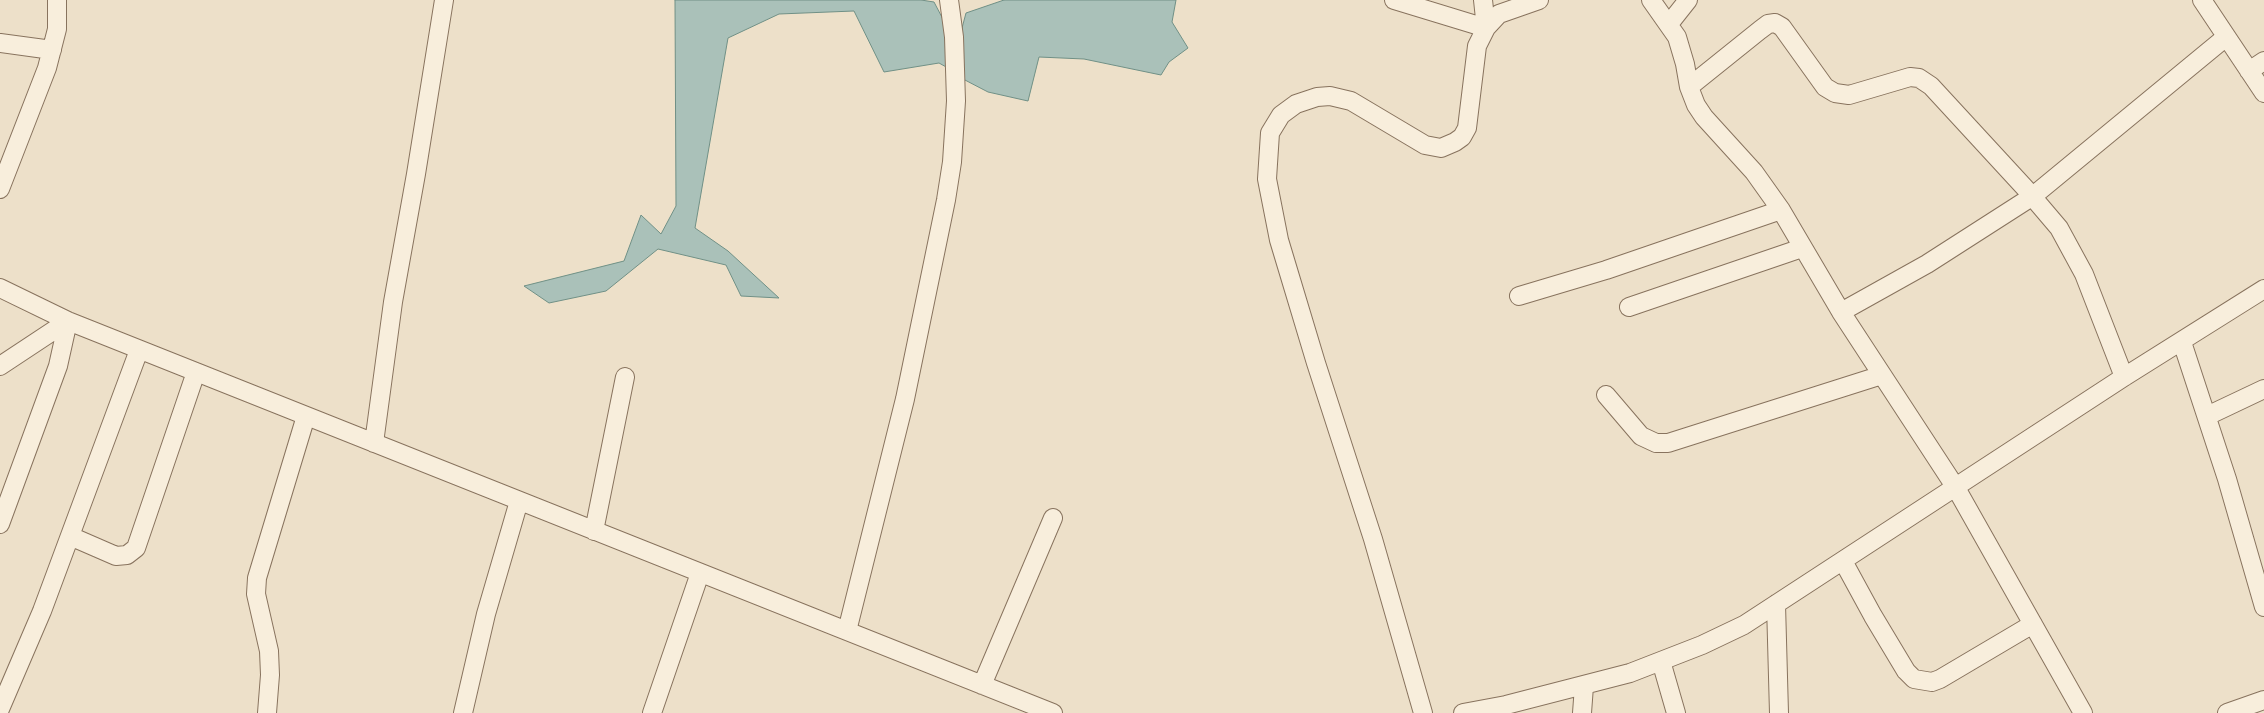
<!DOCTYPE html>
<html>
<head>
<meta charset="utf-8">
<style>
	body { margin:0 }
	canvas { display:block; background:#ede0c9 }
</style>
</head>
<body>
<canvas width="2264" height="713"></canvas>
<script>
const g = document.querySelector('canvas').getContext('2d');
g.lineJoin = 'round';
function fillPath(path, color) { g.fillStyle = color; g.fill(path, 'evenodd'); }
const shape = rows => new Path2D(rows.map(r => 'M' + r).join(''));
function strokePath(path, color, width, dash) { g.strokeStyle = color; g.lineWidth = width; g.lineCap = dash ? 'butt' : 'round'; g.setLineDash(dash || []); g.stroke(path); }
const water = shape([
	[675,0,921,0,934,2,945,23,948,68,939,63,884,72,854,11,779,14,728,38,695,228,728,251,779,298,741,296,726,265,658,249,606,291,549,303,524,286,624,261,641,215,661,234,676,206,675,0],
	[1004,0,1176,0,1172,22,1188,48,1169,62,1161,75,1084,59,1039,57,1028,101,988,92,963,79,962,28,966,13,1004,0]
]);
const minor = shape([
	[1394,0,1486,28,1483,0],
	[1651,0,1677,37,1685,64,1689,87,1696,105,1704,117,1754,172,1781,210,1841,312,1956,488,2083,713],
	[2202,0,2264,93],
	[1669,24,1688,0],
	[0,43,52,50],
	[2249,71,2264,61],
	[1689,87,1760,30,1768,24,1775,23,1782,27,1825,87,1835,93,1849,95,1910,77,1919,78,1931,86,2025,188,2059,228,2084,274,2124,377],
	[0,189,47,68,57,29,57,0],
	[0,288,68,321,1053,713],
	[1519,296,1606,270,1781,210],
	[1629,307,1802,248],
	[1841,312,1927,264,2033,196,2226,37],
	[2182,342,2227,479,2264,607],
	[0,366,68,321],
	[1606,395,1641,436,1656,443,1668,443,1882,375],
	[2207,416,2264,389],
	[374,443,393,302,416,174,444,0],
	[0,524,58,366,68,321],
	[594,531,625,377],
	[70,536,116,556,127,555,136,548,196,372],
	[1843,561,1873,616,1906,671,1914,679,1932,682,1940,679,2033,624],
	[1776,604,1779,713],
	[847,631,905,399,946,200,952,162,956,101,954,37,949,0],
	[1661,661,1676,713],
	[982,685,1053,518],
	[0,709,42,611,139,350],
	[267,713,270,675,269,651,256,594,257,578,306,416],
	[463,713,486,614,519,501],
	[652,713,700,573],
	[1423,713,1373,539,1316,363,1279,240,1267,179,1270,133,1281,115,1296,104,1317,97,1330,96,1351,101,1425,145,1441,148,1455,142,1462,137,1467,128,1477,46,1486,28,1499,14,1539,0],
	[1463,713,1506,705,1630,673,1702,645,1744,625,2124,377,2264,289],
	[1582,713,1584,686],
	[2227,713,2264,700]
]);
fillPath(water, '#aac1b9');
strokePath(water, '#709086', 1);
strokePath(minor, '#88735e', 20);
strokePath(minor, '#f8eedc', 18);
</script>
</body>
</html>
